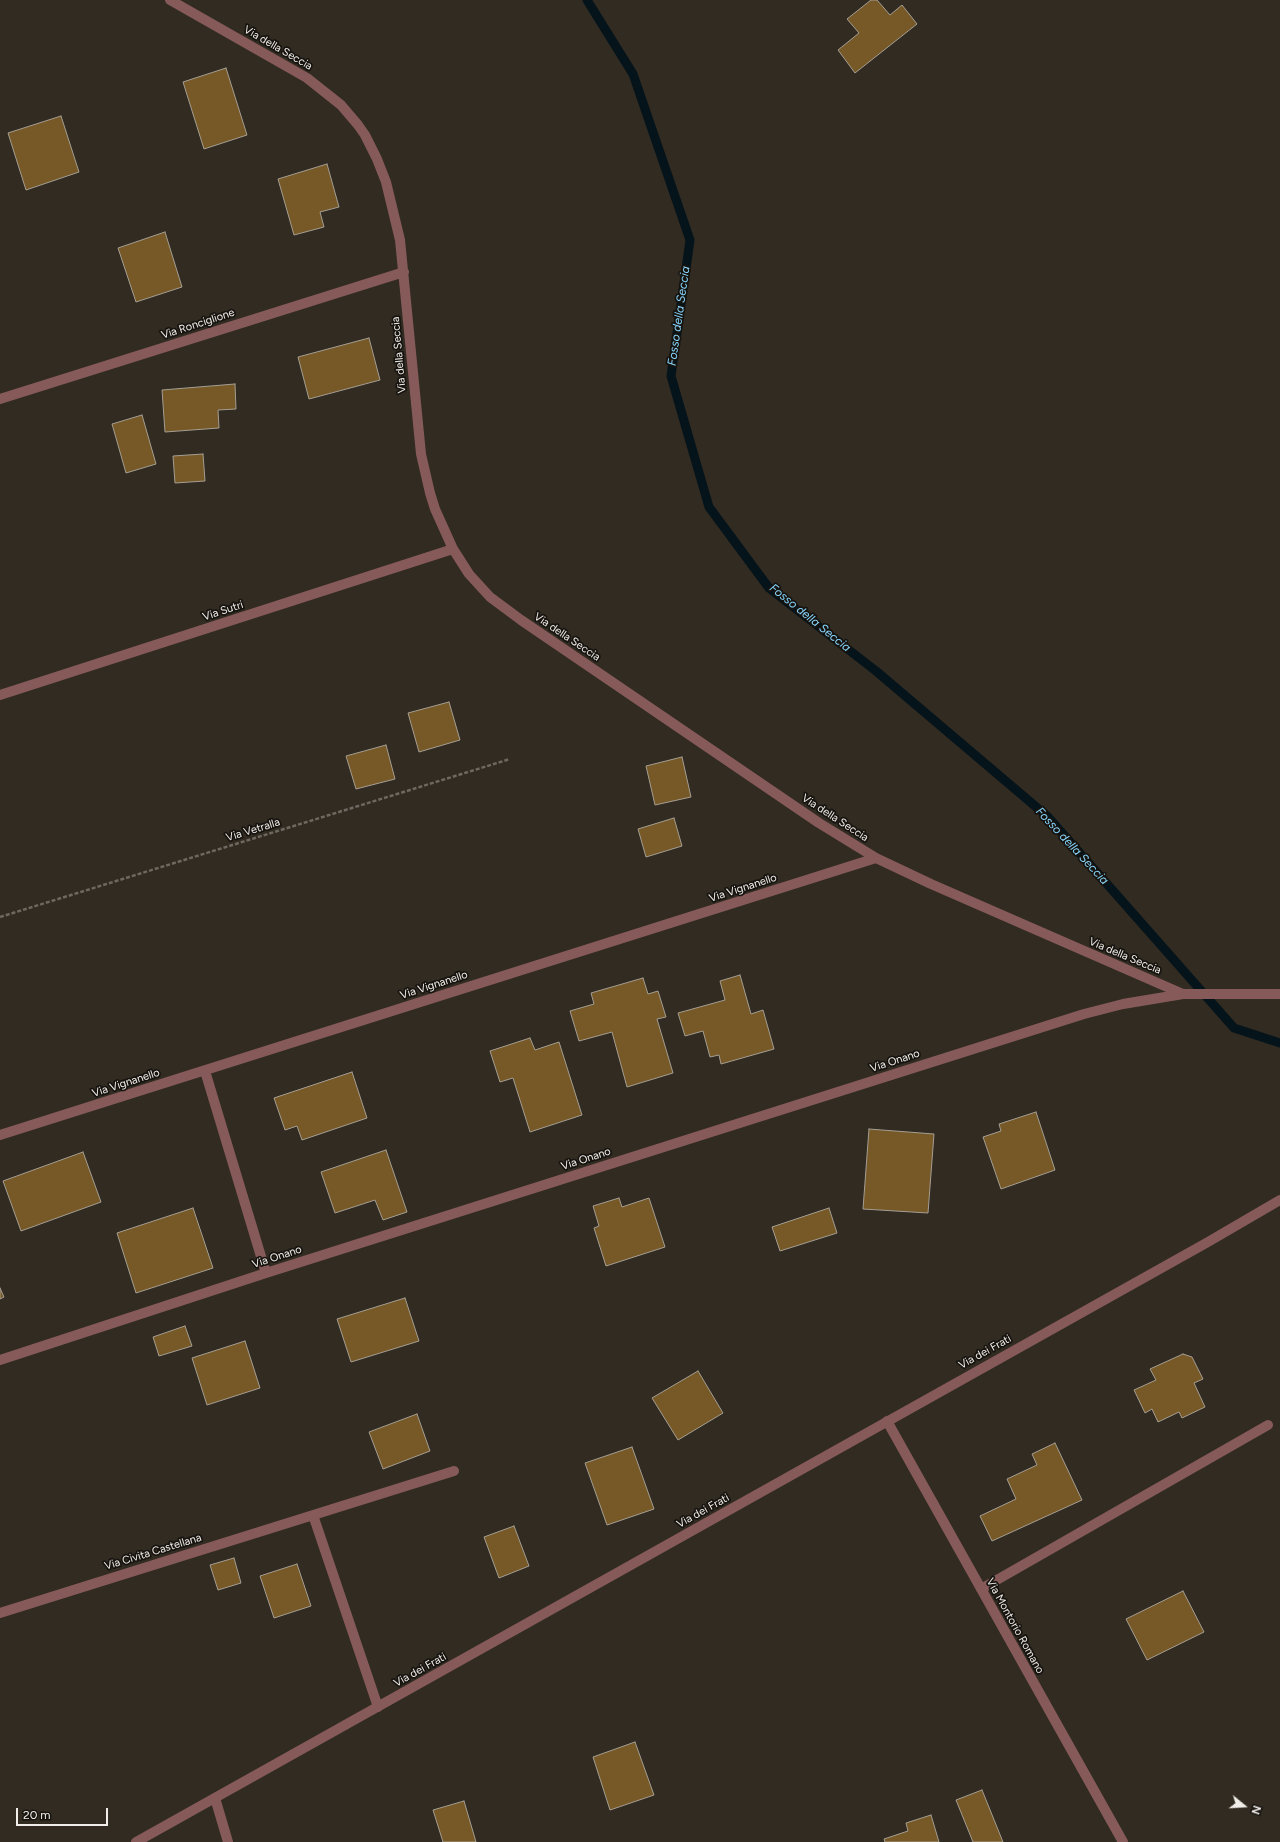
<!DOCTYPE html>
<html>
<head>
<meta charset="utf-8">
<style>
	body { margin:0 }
	#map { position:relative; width:1280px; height:1842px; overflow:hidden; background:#312b22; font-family:Figtree,sans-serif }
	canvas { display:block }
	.north { position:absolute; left:1224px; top:1786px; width:40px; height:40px; -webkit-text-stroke:3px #171410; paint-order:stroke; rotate:108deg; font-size:11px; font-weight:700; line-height:16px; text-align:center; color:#f1ede8 }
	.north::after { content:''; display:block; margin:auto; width:14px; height:18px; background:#f1ede8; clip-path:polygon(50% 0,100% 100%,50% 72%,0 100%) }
	.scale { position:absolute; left:16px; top:1808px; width:92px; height:18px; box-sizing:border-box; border:2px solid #f1ede8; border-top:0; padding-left:5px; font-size:12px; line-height:14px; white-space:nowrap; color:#f1ede8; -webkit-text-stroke:3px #171410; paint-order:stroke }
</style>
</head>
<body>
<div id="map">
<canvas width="1280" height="1842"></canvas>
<div class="north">N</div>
<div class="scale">20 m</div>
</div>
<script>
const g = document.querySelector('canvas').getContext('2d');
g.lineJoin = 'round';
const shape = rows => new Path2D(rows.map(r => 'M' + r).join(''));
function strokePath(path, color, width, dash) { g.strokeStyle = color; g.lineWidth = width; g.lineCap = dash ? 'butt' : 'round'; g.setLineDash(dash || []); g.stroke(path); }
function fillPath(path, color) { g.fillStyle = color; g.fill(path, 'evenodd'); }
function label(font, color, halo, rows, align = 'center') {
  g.font = font + ' Figtree,sans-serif'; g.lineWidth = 3.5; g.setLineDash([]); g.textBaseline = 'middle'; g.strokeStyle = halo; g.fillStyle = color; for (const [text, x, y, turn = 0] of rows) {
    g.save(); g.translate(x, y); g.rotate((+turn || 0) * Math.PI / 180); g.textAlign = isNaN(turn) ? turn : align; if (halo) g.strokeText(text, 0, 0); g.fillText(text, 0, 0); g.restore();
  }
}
const stream = shape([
	[587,0,633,74,690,240,671,376,709,507,769,588,876,671,1048,817,1234,1028,1280,1043]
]);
const building = shape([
	[871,0,877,0,890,15,902,5,917,24,855,73,838,50,859,33,847,19,871,0],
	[226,68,247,135,204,149,183,82,226,68],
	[61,116,79,172,26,190,8,133,61,116],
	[327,164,339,207,320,212,324,227,294,235,278,179,327,164],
	[165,232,182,287,136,302,118,248,165,232],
	[369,338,380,380,309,399,298,357,369,338],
	[235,384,236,409,218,410,219,428,165,432,162,390,235,384],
	[142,415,156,464,126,473,112,424,142,415],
	[203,454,205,481,175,483,173,456,203,454],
	[449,702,460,740,419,752,408,713,449,702],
	[386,745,395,779,356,789,346,756,386,745],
	[682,757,691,797,655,805,646,766,682,757],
	[674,818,682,846,646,857,638,829,674,818],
	[740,975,751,1014,763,1010,774,1049,721,1064,719,1055,710,1057,703,1031,685,1036,678,1013,725,1000,720,981,740,975],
	[643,978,648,994,658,991,666,1017,657,1019,673,1073,627,1087,612,1032,579,1041,570,1011,594,1004,591,993,643,978],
	[530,1038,535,1050,559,1042,582,1115,530,1132,513,1078,500,1082,490,1051,530,1038],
	[352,1072,367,1118,302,1140,297,1126,285,1130,274,1098,352,1072],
	[1036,1112,1055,1170,1001,1189,983,1137,1001,1131,999,1124,1036,1112],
	[869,1129,934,1134,928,1213,863,1209,869,1129],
	[386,1150,407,1212,383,1220,375,1200,335,1213,321,1172,386,1150],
	[83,1152,101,1202,21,1231,3,1181,83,1152],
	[619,1198,622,1207,649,1198,665,1247,606,1266,594,1228,599,1226,593,1206,619,1198],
	[193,1208,213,1268,136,1293,117,1233,193,1208],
	[829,1208,837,1233,780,1251,772,1227,829,1208],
	[0,1288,4,1297,0,1299,0,1288],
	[405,1298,419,1341,351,1362,337,1319,405,1298],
	[185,1326,192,1346,159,1356,153,1337,185,1326],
	[245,1341,260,1388,207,1405,192,1358,245,1341],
	[1183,1354,1192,1357,1203,1379,1194,1383,1205,1407,1182,1418,1179,1412,1158,1422,1152,1409,1145,1413,1134,1390,1156,1380,1150,1369,1183,1354],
	[698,1371,723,1413,678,1440,652,1398,698,1371],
	[417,1414,430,1451,383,1469,369,1432,417,1414],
	[1055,1443,1082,1500,992,1541,980,1516,1016,1499,1007,1479,1037,1465,1032,1454,1055,1443],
	[632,1447,654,1509,607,1525,585,1463,632,1447],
	[514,1526,529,1566,499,1578,484,1537,514,1526],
	[234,1558,241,1583,218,1590,210,1565,234,1558],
	[297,1564,311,1606,274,1618,260,1576,297,1564],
	[1183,1591,1204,1632,1147,1660,1126,1619,1183,1591],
	[635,1742,654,1795,610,1810,593,1757,635,1742],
	[982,1790,1003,1842,973,1842,956,1800,982,1790],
	[464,1801,476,1842,443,1842,433,1810,464,1801],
	[931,1815,939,1842,885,1842,884,1839,908,1831,906,1823,931,1815]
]);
const path = shape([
	[0,917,510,759]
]);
const minor = shape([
	[170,0,307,78,341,105,358,125,365,135,377,159,386,182,400,240,421,454,430,493,435,509,453,549,469,574,490,597,521,620,819,823,876,858,931,884,1183,994,1280,994],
	[0,399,404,272],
	[0,695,453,549],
	[205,1071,266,1273],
	[0,1135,876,858],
	[0,1360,266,1273,1084,1014,1123,1004,1183,994],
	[887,1421,1123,1842],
	[313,1515,378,1707],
	[981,1589,1268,1425],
	[0,1613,454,1471],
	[215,1798,228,1842],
	[136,1842,1208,1242,1280,1200]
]);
const streetNames = [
	["Via della Seccia",278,48,30],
	["Via Ronciglione",198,324,-18],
	["Via della Seccia",399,355,-95],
	["Via Sutri",223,611,-18],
	["Via della Seccia",567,637,34],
	["Via della Seccia",835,818,33],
	["Via Vetralla",253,830,-17],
	["Via Vignanello",743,888,-18],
	["Via della Seccia",1125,956,23],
	["Via Vignanello",434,985,-18],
	["Via Onano",895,1061,-18],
	["Via Vignanello",126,1083,-18],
	["Via Onano",586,1159,-18],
	["Via Onano",277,1257,-18],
	["Via dei Frati",985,1352,-29],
	["Via dei Frati",703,1511,-29],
	["Via Civita Castellana",153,1552,-17],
	["Via Montorio Romano",1015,1626,61],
	["Via dei Frati",420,1670,-29]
];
const waterNames = [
	["Fosso della Seccia",679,316,-82],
	["Fosso della Seccia",810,618,39],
	["Fosso della Seccia",1072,846,47]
];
strokePath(stream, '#05131a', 9);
fillPath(building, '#765927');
strokePath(building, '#a59e93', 1);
strokePath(path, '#6d6860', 2.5, [4, 2]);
strokePath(minor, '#865a59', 10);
label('11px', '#f1ede8', '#171410', streetNames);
label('italic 12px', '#87d6fd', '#171410', waterNames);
</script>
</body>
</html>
